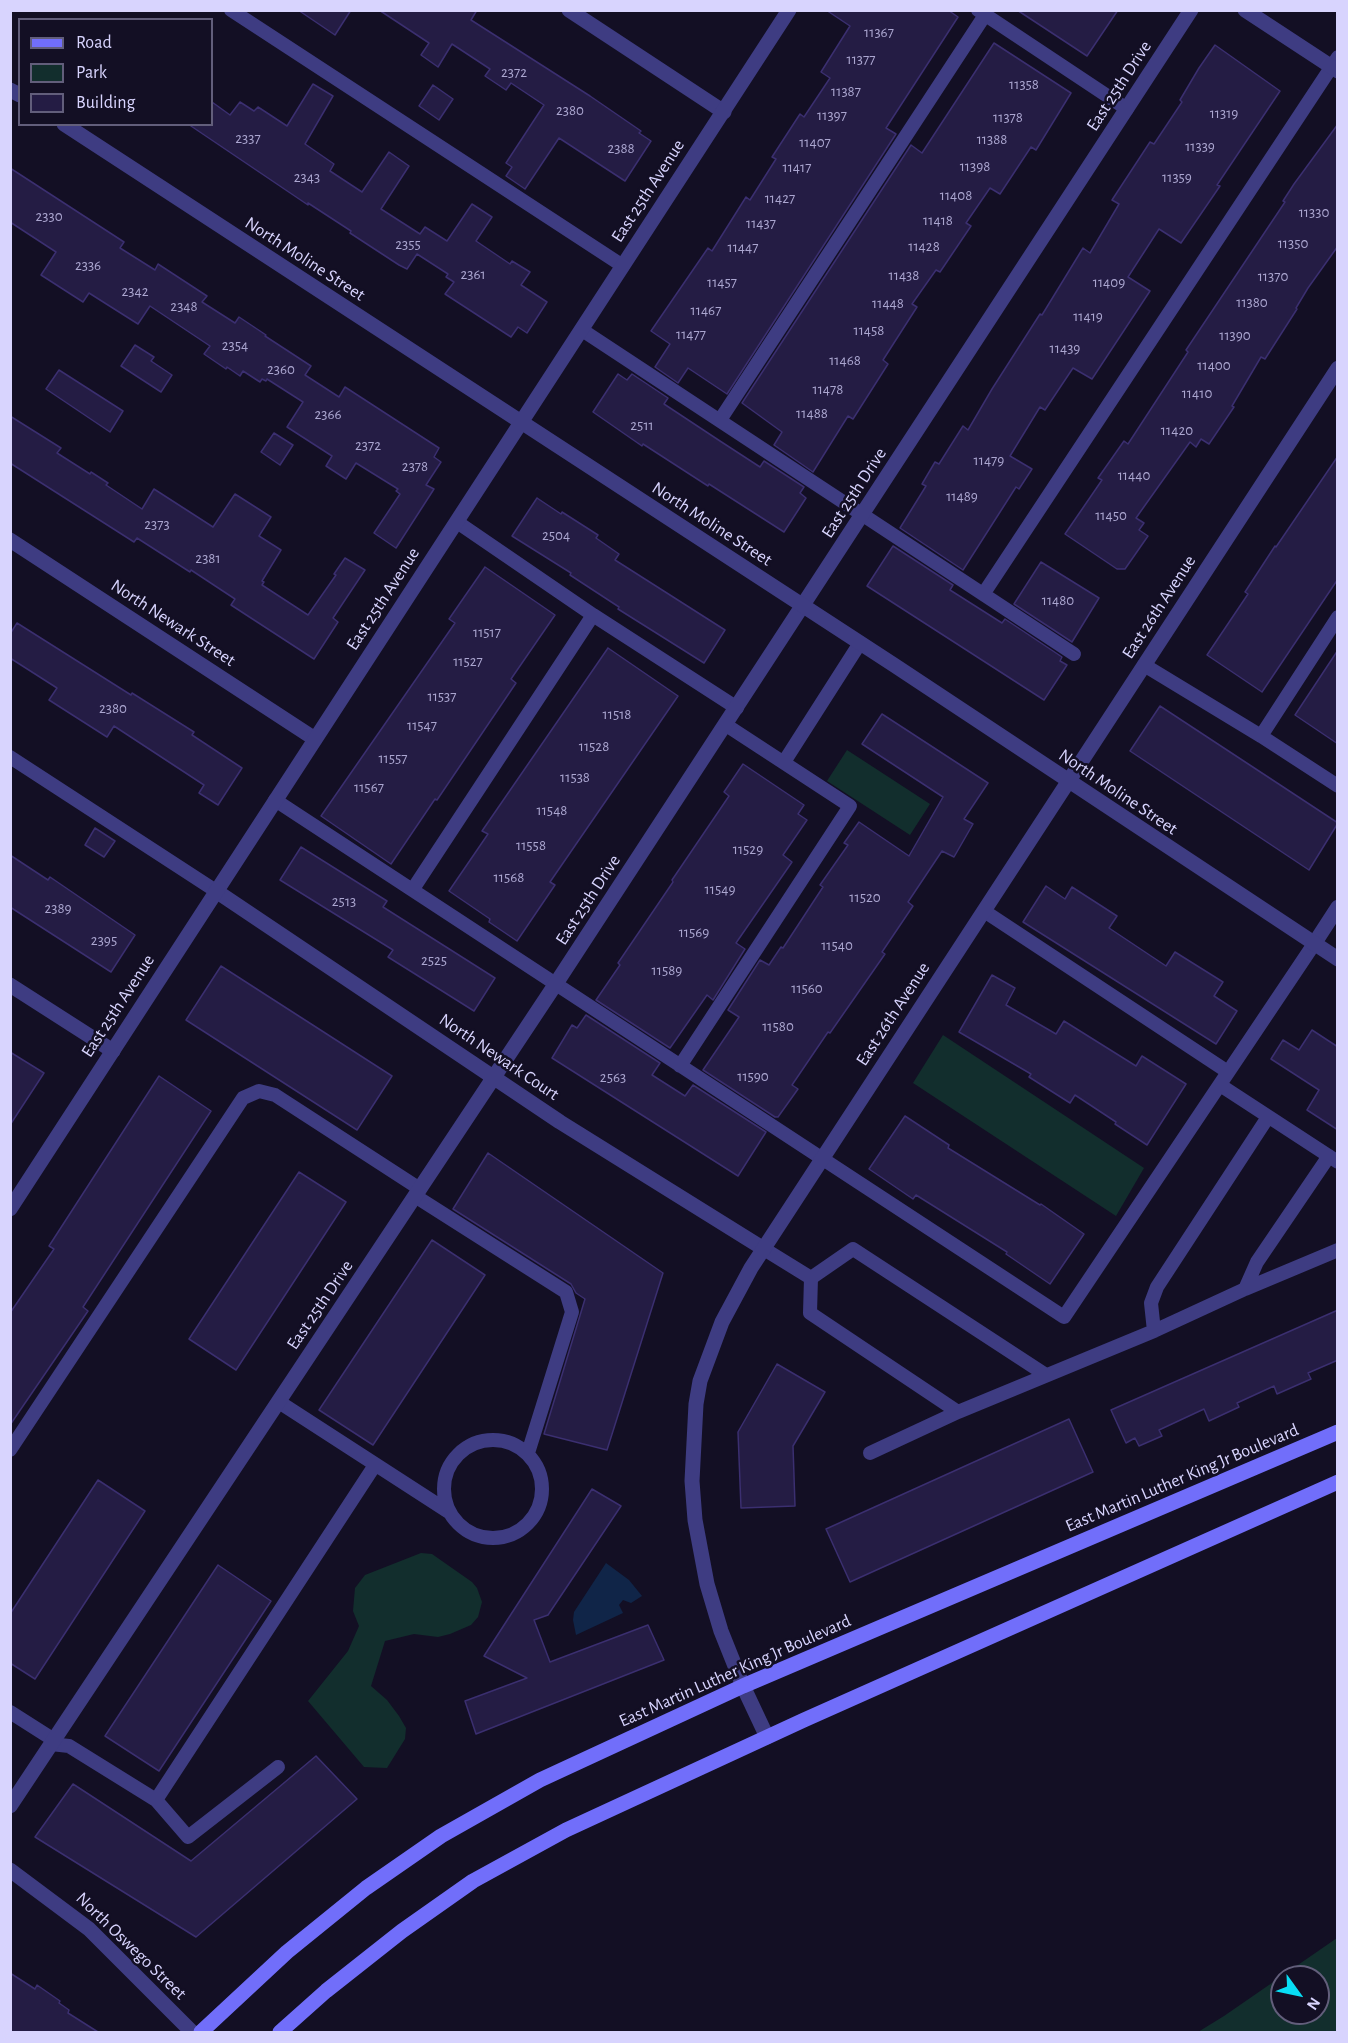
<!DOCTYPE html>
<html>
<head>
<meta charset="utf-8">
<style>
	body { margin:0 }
	#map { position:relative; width:1348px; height:2043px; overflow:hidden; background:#130f24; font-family:"Alegreya Sans",sans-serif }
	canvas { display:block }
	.frame { position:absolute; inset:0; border:12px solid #d8d4fe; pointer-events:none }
	.legend { position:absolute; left:18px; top:18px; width:195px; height:108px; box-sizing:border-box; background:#130f24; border:2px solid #625e7b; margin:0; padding:8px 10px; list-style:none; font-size:18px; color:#d8d4fe }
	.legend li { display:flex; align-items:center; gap:12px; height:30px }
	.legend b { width:30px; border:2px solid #625e7b }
	.north { position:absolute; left:1270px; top:1965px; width:60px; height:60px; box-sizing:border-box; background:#130f24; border:2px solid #625e7b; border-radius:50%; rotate:123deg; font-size:16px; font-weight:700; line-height:24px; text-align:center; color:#d8d4fe }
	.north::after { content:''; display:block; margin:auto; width:21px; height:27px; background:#08def5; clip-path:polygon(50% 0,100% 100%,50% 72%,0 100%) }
</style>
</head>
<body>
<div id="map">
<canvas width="1348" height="2043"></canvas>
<div class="frame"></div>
<ul class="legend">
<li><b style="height:8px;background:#716efa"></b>Road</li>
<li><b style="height:16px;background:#122e2d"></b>Park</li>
<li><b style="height:16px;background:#241c44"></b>Building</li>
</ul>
<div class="north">N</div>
</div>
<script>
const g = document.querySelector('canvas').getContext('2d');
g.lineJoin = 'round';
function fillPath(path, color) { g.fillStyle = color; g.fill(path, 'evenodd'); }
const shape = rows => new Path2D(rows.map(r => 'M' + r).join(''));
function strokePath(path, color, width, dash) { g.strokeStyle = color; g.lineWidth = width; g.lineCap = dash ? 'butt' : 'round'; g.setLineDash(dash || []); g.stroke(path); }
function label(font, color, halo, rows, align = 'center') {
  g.font = font + ' "Alegreya Sans",sans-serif'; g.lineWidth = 5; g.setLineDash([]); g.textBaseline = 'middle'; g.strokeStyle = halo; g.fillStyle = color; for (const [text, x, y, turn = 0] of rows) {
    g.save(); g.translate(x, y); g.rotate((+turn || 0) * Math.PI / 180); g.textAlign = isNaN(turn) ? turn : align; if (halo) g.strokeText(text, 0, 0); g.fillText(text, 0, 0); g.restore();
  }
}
const green = shape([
	[847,750,930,804,910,835,827,781],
	[943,1035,1144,1168,1116,1216,913,1083],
	[421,1553,432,1554,472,1582,477,1588,482,1602,478,1617,471,1625,450,1634,438,1637,414,1634,385,1641,371,1686,387,1700,399,1716,406,1728,405,1739,387,1768,364,1767,308,1701,348,1651,359,1626,353,1611,355,1588,365,1575],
	[1337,1938,1337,2032,1198,2032,1224,2016],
	[1282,1977,1318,1977,1318,2013,1282,2013]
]);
const water = shape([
	[606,1563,629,1580,642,1596,631,1603,623,1600,619,1605,623,1613,576,1635,573,1620,574,1612]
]);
const building = shape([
	[298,10,351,10,335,35,298,10],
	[379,10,477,10,471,20,590,96,641,131,639,133,651,141,625,181,559,138,525,189,506,176,512,167,506,163,544,105,511,83,506,90,485,76,490,69,452,44,438,67,421,55,429,43,379,10],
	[826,10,948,10,958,17,886,128,896,134,727,394,688,368,678,383,655,367,670,344,651,331,708,248,712,251,746,197,750,200,776,159,772,157,800,114,804,117,830,78,821,72,850,26,826,10],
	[1017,10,1118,10,1087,56,1017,10],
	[994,43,1071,93,1036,150,1031,147,1000,194,990,188,966,223,971,226,940,272,936,270,912,304,917,307,883,360,888,364,853,419,848,416,813,472,774,445,782,432,742,403,911,145,922,153,994,43],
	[1215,45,1280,91,1217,185,1220,186,1181,243,1159,229,1128,277,1150,291,1092,379,1073,368,1045,410,1040,407,1010,456,1032,469,1019,489,1016,487,963,570,900,528,926,486,922,484,935,462,939,464,963,426,968,430,992,389,1040,314,1042,315,1083,248,1090,253,1119,204,1112,200,1150,142,1154,144,1182,102,1180,100,1199,68,1215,45],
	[313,84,333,96,305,144,334,164,330,171,362,192,389,152,409,166,381,209,420,234,425,227,447,241,472,204,492,217,476,241,510,264,512,261,530,272,521,285,547,302,527,333,518,327,511,337,445,294,454,282,446,277,448,274,417,254,407,269,399,265,350,233,351,231,308,203,308,205,188,124,212,124,212,102,230,115,240,102,254,111,258,107,287,126,313,84],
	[433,85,453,99,439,120,419,106,433,85],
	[1338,124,1338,246,1308,288,1296,308,1297,309,1265,359,1261,357,1232,406,1234,407,1209,444,1201,439,1196,447,1190,442,1136,518,1144,523,1139,530,1148,536,1125,569,1117,569,1065,534,1102,480,1098,478,1124,441,1128,444,1188,352,1186,350,1285,202,1283,201,1294,184,1338,124],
	[10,168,124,242,120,248,155,270,158,264,207,296,202,302,235,323,239,317,266,335,265,336,311,366,305,375,339,397,345,387,439,448,434,457,441,462,426,485,434,489,396,548,374,533,400,494,396,491,398,489,356,463,346,479,326,466,332,456,287,427,303,402,267,379,266,381,262,379,260,382,243,371,240,376,227,367,226,369,204,354,210,346,150,306,138,324,89,293,83,302,41,275,56,252,10,222,10,168],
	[135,345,154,357,151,361,172,375,161,392,121,366,135,345],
	[59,370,123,411,110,432,46,389,59,370],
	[618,374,627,380,632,374,668,398,664,404,720,441,760,467,764,461,804,487,800,493,806,498,784,532,709,484,708,486,643,444,642,446,593,412,618,374],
	[10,416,61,448,57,453,90,474,91,472,108,483,106,485,142,509,154,489,213,527,235,494,271,517,259,536,281,550,262,581,264,582,262,585,308,615,336,575,334,574,345,558,365,570,333,618,338,622,314,659,231,605,235,599,191,570,190,572,137,538,134,542,10,463,10,416],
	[274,433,293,445,280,465,261,452,274,433],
	[1338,456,1338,579,1262,692,1207,655,1248,594,1245,592,1275,546,1276,547,1338,456],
	[537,498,561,514,562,512,598,535,596,538,619,554,615,560,725,630,704,663,618,609,619,607,570,575,571,573,512,536,537,498],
	[893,546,953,585,950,590,1002,623,1005,619,1062,657,1060,661,1067,665,1044,700,867,586,893,546],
	[1041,562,1099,598,1072,642,1014,604,1041,562],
	[485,567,555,615,511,679,516,683,437,800,435,799,391,864,321,816,455,623,449,619,485,567],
	[17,623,131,695,132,693,194,732,192,735,242,768,218,805,199,793,204,785,114,726,107,737,49,700,57,688,10,658,10,634,17,623],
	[608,648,678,696,550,882,555,885,517,941,489,922,490,919,449,891,488,834,482,831,608,648],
	[1338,650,1338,744,1295,715,1338,650],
	[1160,706,1338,823,1309,870,1130,751,1160,706],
	[882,714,988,783,964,819,973,824,954,857,942,851,908,902,913,906,882,952,885,954,830,1033,828,1032,792,1085,798,1089,778,1117,775,1117,703,1070,739,1017,728,1010,760,960,769,965,781,947,783,948,823,887,820,885,848,845,844,843,859,822,909,856,943,797,862,744,882,714],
	[743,764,804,805,798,814,807,820,783,855,792,862,736,943,745,949,713,1000,707,995,670,1048,596,1000,620,965,618,963,673,882,672,880,729,796,724,792,743,764],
	[95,828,115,841,104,857,85,845,95,828],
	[301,847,387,901,383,907,495,978,474,1011,388,957,393,950,280,880,301,847],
	[10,855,48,880,50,877,135,935,111,972,10,907,10,855],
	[1046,886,1065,899,1072,887,1117,916,1109,928,1166,966,1175,952,1223,982,1214,996,1237,1011,1216,1044,1023,922,1046,886],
	[221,966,392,1076,357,1130,186,1020,221,966],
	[992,975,1015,988,1006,1005,1056,1034,1064,1021,1136,1066,1142,1056,1186,1084,1147,1145,1115,1124,1116,1122,1075,1095,1070,1103,1029,1077,1031,1074,959,1032,992,975],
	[586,1015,660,1063,652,1075,685,1096,693,1085,766,1132,738,1176,552,1058,572,1025,577,1028,586,1015],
	[1312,1030,1338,1047,1338,1130,1307,1110,1319,1090,1271,1059,1283,1040,1299,1050,1312,1030],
	[10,1052,44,1073,10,1125,10,1052],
	[159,1076,211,1111,83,1307,88,1311,10,1425,10,1313,54,1249,49,1246,159,1076],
	[905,1116,949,1145,948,1148,1040,1205,1041,1204,1084,1234,1050,1284,1006,1254,1007,1252,916,1195,913,1199,869,1169,905,1116],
	[488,1153,663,1273,607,1450,544,1434,585,1299,576,1293,571,1284,453,1209,488,1153],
	[299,1172,346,1202,236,1370,189,1339,299,1172],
	[432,1240,485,1275,373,1445,319,1410,432,1240],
	[1338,1310,1338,1360,1308,1373,1311,1379,1277,1394,1274,1386,1237,1403,1239,1407,1209,1421,1204,1409,1159,1430,1162,1436,1139,1446,1135,1438,1126,1443,1111,1410,1338,1310],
	[777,1364,825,1392,793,1446,795,1506,741,1508,738,1432,777,1364],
	[1069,1419,1093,1472,850,1582,826,1529,1069,1419],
	[98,1480,145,1511,35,1679,10,1663,10,1614,98,1480],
	[592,1489,621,1506,548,1615,534,1620,550,1662,648,1625,664,1660,476,1734,465,1701,527,1678,484,1656,592,1489],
	[218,1565,271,1601,159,1771,105,1736,218,1565],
	[316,1756,357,1799,196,1937,35,1837,73,1784,191,1861,316,1756],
	[10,1973,35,1989,37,1985,60,2001,59,2003,69,2010,68,2013,98,2032,10,2032,10,1973]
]);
const service = shape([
	[231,10,623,266],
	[978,10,1127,109],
	[582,330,1074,654],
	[720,420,985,15],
	[457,522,593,615,737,708],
	[984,593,1338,57],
	[1144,665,1261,736,1338,786],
	[1261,736,1338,617],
	[10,757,216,891],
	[784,762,860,643],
	[275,800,1064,1317,1314,944],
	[413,889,593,615],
	[984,911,1228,1072],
	[680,1066,850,806,726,725],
	[1220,1085,1338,1162],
	[415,1196,566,1292,572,1312,528,1453],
	[764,1249,811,1278],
	[811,1278,853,1249,1046,1375],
	[811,1278,810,1313,958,1412],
	[1245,1289,1257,1262,1329,1156],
	[1154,1331,1151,1303,1157,1287,1268,1117],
	[279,1402,449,1512],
	'444 1489a49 49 0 1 1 98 0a49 49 0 1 1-98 0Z',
	[10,1450,243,1098,259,1091,275,1095,420,1189],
	[870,1453,958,1412,1154,1331,1245,1289,1338,1250],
	[10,1712,54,1740],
	[51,1744,69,1746,156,1800,188,1837,278,1767],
	[156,1800,375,1465]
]);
const minor = shape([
	[569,10,724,112],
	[1245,10,1338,71],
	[10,540,315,739],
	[216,891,560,1122,764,1249],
	[1314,944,1338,907],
	[10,985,113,1051],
	[10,1806,555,985,1191,10],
	[10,1870,89,1929,192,2032]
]);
const tertiary = shape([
	[10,90,20,95],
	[64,124,894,665,1338,959],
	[10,1209,789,10],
	[767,1737,743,1686,721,1631,707,1584,695,1520,692,1481,696,1404,700,1381,722,1322,751,1268,1338,368]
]);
const secondary = shape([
	[201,2032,287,1952,366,1888,441,1836,540,1780,743,1686,1338,1432],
	[280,2032,326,1991,402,1931,473,1881,566,1830,804,1720,1338,1482]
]);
const numberNames = [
	["11367",879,32],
	["11377",861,59],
	["2372",514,72],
	["11358",1024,84],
	["11387",846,91],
	["2380",570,110],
	["11319",1224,113],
	["11397",832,115],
	["11378",1008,117],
	["2337",248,138],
	["11388",992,139],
	["11407",815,142],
	["11339",1200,146],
	["2388",621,148],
	["11398",975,166],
	["11417",797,167],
	["2343",307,177],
	["11359",1177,177],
	["11408",956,195],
	["11427",780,198],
	["11330",1314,212],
	["2330",49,216],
	["11418",938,220],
	["11437",761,223],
	["11350",1293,243],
	["2355",408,244],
	["11428",924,246],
	["11447",743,247],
	["2336",88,265],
	["2361",473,274],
	["11438",904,275],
	["11370",1273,276],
	["11457",722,282],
	["11409",1109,282],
	["2342",135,291],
	["11380",1252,302],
	["11448",888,303],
	["2348",184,306],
	["11467",706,310],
	["11419",1088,316],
	["11458",869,330],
	["11477",691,334],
	["11390",1235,335],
	["2354",235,345],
	["11439",1065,348],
	["11468",845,360],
	["11400",1214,365],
	["2360",281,369],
	["11478",828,389],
	["11410",1197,393],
	["11488",812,413],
	["2366",328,414],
	["2511",642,425],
	["11420",1177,430],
	["2372",368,445],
	["11479",989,460],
	["2378",415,466],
	["11440",1134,475],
	["11489",962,496],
	["11450",1111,515],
	["2373",157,524],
	["2504",556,535],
	["2381",208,558],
	["11480",1058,600],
	["11517",487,632],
	["11527",468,661],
	["11537",442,696],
	["2380",113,708],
	["11518",617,714],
	["11547",422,725],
	["11528",594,746],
	["11557",393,758],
	["11538",575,777],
	["11567",369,787],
	["11548",552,810],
	["11558",531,845],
	["11529",748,849],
	["11568",509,877],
	["11549",720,889],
	["11520",865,897],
	["2513",344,901],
	["2389",58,908],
	["11569",694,932],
	["2395",104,940],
	["11540",837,945],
	["2525",434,960],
	["11589",667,970],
	["11560",807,988],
	["11580",778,1026],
	["11590",753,1076],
	["2563",613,1077]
];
const streetNames = [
	["East 25th Drive",1119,86,-57],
	["East 25th Avenue",648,191,-57],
	["North Moline Street",305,259,33],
	["East 25th Drive",854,493,-57],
	["North Moline Street",712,524,33],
	["East 25th Avenue",383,599,-57],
	["East 26th Avenue",1159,607,-57],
	["North Newark Street",173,623,33],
	["North Moline Street",1118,792,34],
	["East 25th Drive",588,900,-57],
	["East 25th Avenue",118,1006,-57],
	["East 26th Avenue",893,1014,-57],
	["North Newark Court",499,1057,34],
	["East 25th Drive",320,1305,-56],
	["East Martin Luther King Jr Boulevard",1182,1478,-23],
	["East Martin Luther King Jr Boulevard",735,1671,-24],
	["North Oswego Street",131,1946,44]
];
fillPath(green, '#122e2d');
fillPath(water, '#102548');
fillPath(building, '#241c44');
strokePath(building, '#3b2f70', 1.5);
strokePath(service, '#3e3c82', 14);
strokePath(minor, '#3e3c82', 15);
strokePath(tertiary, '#3e3c82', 15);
strokePath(secondary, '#716efa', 15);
label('15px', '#aba6d0', null, numberNames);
label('18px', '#d8d4fe', '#130f24', streetNames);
</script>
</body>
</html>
